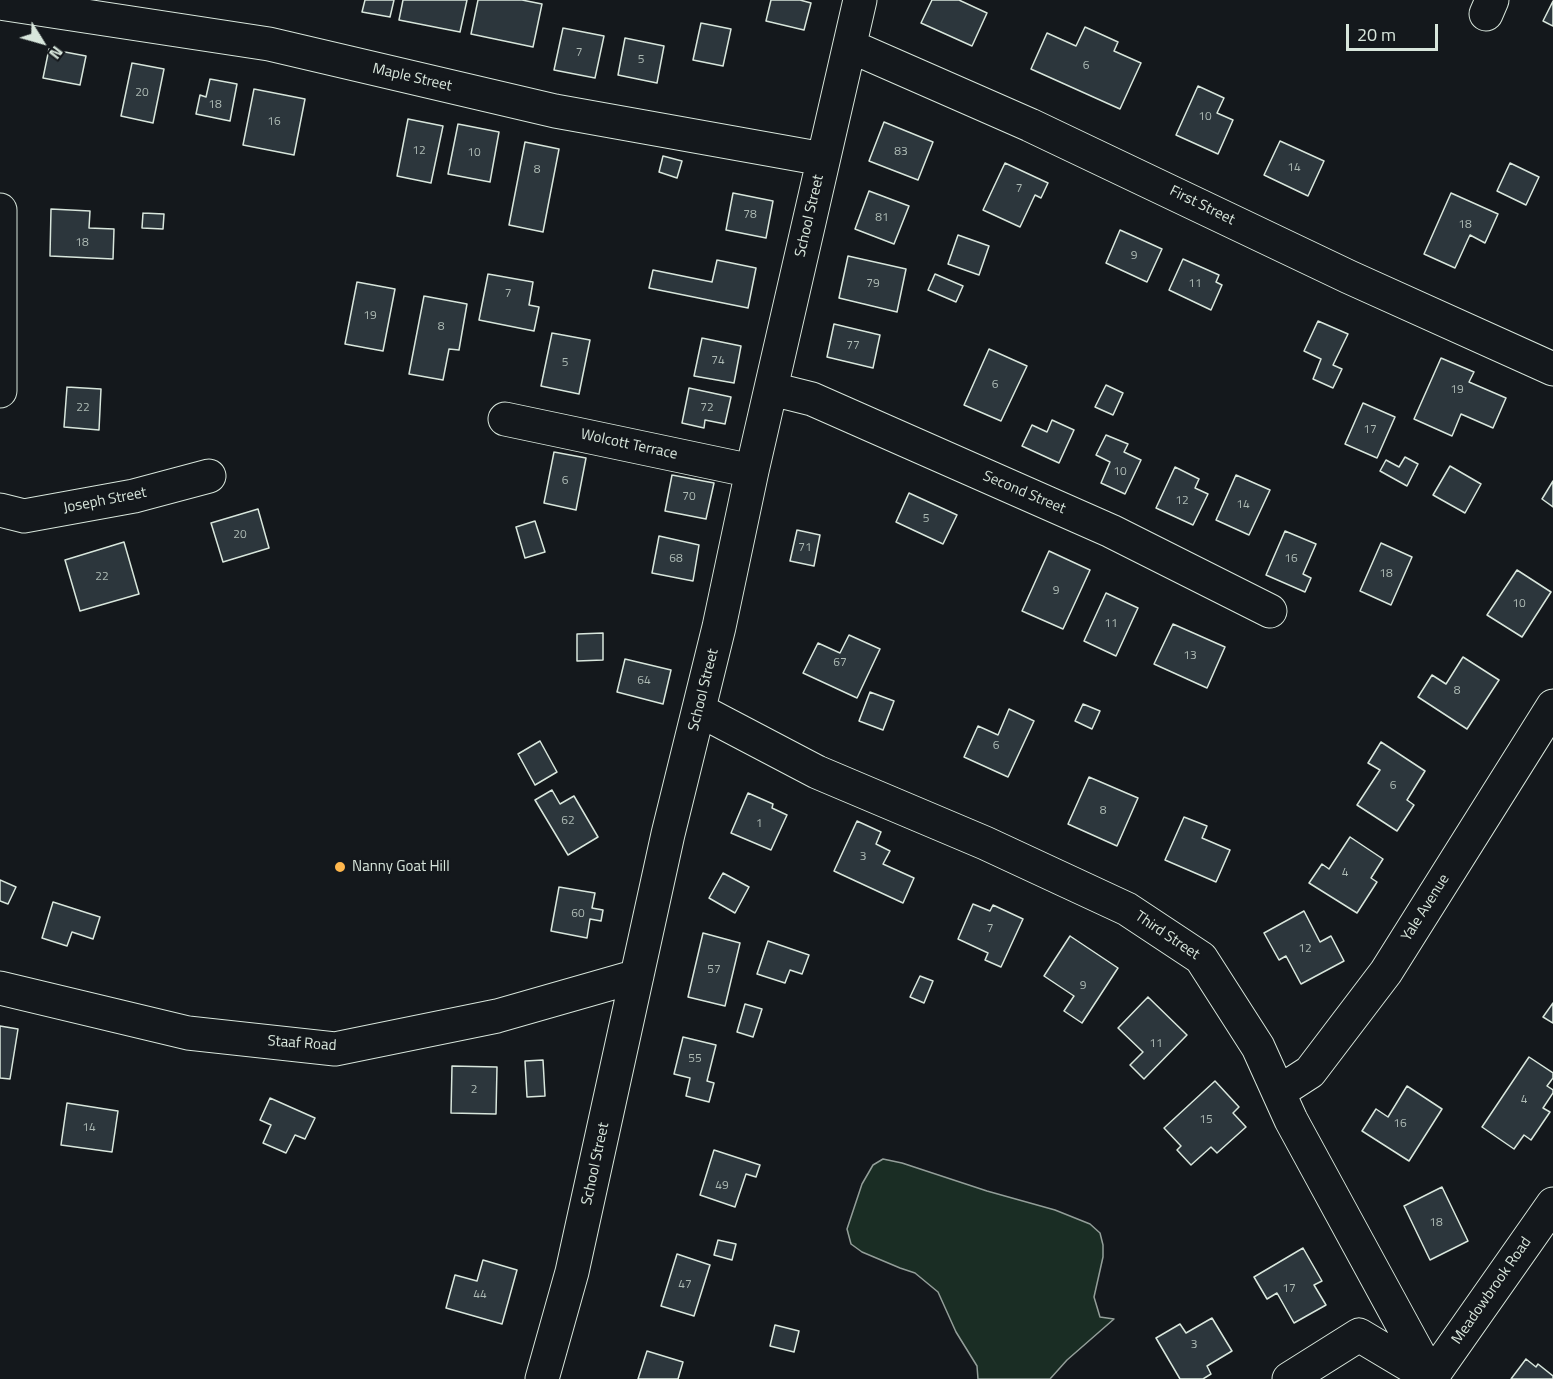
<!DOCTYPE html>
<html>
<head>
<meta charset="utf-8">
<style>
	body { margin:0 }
	#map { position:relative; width:1553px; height:1379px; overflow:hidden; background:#14181c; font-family:"Titillium Web",sans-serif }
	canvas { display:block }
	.north { position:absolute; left:12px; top:12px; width:60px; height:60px; -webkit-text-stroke:4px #14181c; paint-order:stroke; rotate:127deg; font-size:16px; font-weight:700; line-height:24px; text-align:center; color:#d8e6dc }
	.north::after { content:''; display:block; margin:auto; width:21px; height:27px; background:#d8e6dc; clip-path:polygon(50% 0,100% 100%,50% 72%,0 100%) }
	.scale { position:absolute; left:1346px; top:24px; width:92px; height:27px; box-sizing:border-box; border:3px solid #d8e6dc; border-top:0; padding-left:8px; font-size:18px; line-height:21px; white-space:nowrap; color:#d8e6dc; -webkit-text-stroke:4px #14181c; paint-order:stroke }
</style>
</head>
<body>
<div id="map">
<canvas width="1553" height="1379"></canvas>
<div class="north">N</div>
<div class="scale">20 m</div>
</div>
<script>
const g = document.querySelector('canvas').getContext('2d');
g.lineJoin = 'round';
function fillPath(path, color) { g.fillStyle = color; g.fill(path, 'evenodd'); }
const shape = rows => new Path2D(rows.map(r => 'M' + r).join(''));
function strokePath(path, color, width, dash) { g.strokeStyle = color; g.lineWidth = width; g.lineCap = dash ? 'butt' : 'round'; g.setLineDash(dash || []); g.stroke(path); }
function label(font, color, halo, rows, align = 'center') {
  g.font = font + ' "Titillium Web",sans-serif'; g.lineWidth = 4.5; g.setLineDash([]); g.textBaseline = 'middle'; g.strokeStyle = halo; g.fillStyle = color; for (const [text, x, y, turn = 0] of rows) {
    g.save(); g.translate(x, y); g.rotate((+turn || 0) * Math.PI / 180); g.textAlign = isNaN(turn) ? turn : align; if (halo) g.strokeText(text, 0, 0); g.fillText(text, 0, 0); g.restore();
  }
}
const green = shape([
	[883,1159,902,1163,987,1191,1055,1210,1090,1224,1100,1233,1103,1245,1103,1257,1094,1297,1100,1317,1114,1319,1067,1360,1050,1379,978,1379,977,1366,956,1332,938,1292,915,1273,900,1268,862,1252,851,1244,847,1229,862,1184,873,1165,883,1159]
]);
const building = shape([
	[365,0,394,0,390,17,362,12,365,0],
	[403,0,467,0,460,32,399,20,403,0],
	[478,0,522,0,542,4,533,47,471,34,478,0],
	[771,0,800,0,811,3,804,30,766,21,771,0],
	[932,0,959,0,987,13,972,46,921,23,932,0],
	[1553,1,1553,26,1543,21,1553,1],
	[701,23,731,29,723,66,693,60,701,23],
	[1085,27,1118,42,1114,51,1141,63,1120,109,1031,69,1047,33,1076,46,1085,27],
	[563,28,604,36,595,78,554,70,563,28],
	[625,38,664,46,657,83,618,75,625,38],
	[49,49,86,56,80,85,43,78,49,49],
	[132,63,164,69,153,123,121,116,132,63],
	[210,79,237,84,230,121,196,114,200,95,206,97,210,79],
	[1198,86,1224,98,1217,113,1233,120,1218,154,1176,135,1198,86],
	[254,89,305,99,294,155,243,145,254,89],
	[408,119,443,126,431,183,397,176,408,119],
	[884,122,933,142,918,180,869,161,884,122],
	[458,124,499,132,490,182,448,174,458,124],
	[1280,141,1324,161,1308,196,1264,175,1280,141],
	[525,142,559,149,543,232,509,225,525,142],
	[663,156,682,161,677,178,659,172,663,156],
	[1005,163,1048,183,1041,198,1035,195,1020,227,983,210,1005,163],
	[1510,163,1539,177,1526,205,1497,191,1510,163],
	[869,191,909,206,894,244,855,229,869,191],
	[733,193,773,201,766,238,726,230,733,193],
	[1451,193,1498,214,1485,243,1470,235,1455,268,1424,254,1451,193],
	[51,209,90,211,89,228,114,229,113,259,50,256,51,209],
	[143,213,164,214,163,229,142,228,143,213],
	[1120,230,1162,249,1147,282,1106,263,1120,230],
	[958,235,989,246,979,275,948,264,958,235],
	[848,256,906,269,897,312,839,298,848,256],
	[1183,259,1219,275,1216,282,1222,285,1211,310,1169,290,1183,259],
	[717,260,756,268,748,308,649,288,653,270,712,282,717,260],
	[488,274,533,282,529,305,539,307,534,331,479,320,488,274],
	[935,274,963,286,956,302,928,290,935,274],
	[357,282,395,289,383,351,345,344,357,282],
	[424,296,467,304,459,350,449,349,443,380,409,374,424,296],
	[1318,321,1348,334,1333,365,1342,369,1333,388,1313,379,1321,359,1304,351,1318,321],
	[834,324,880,335,873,368,827,357,834,324],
	[552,333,590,340,579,394,541,386,552,333],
	[702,338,741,346,734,383,694,376,702,338],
	[989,349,1027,366,1001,421,964,405,989,349],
	[1441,358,1474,372,1469,382,1506,398,1493,428,1461,414,1452,436,1414,419,1441,358],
	[1106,385,1123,393,1113,415,1095,407,1106,385],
	[67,387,101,389,99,430,64,427,67,387],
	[689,388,731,397,725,424,705,420,704,428,682,423,689,388],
	[1363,403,1395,417,1377,458,1345,444,1363,403],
	[1052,420,1074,430,1059,463,1022,446,1032,425,1047,432,1052,420],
	[1106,435,1128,444,1124,452,1141,460,1125,494,1101,483,1110,462,1096,455,1106,435],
	[554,452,586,458,576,510,544,503,554,452],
	[1405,457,1418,464,1407,486,1380,471,1386,460,1399,467,1405,457],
	[1450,466,1481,484,1465,513,1433,495,1450,466],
	[1175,467,1199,479,1195,488,1208,494,1193,525,1156,508,1175,467],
	[672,475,714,483,706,519,665,511,672,475],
	[1236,475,1270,490,1249,535,1216,520,1236,475],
	[1553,481,1553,507,1542,499,1553,481],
	[909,493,957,515,943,544,896,522,909,493],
	[258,509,269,548,223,562,211,523,258,509],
	[535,521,545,552,525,558,516,527,535,521],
	[797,530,820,535,814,566,790,561,797,530],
	[1285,531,1316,544,1303,574,1311,578,1305,592,1266,575,1285,531],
	[659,536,699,545,693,581,652,573,659,536],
	[124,542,139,594,80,611,65,560,124,542],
	[1381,543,1412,557,1391,605,1360,591,1381,543],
	[1049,551,1090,570,1063,629,1022,611,1049,551],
	[1517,570,1551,592,1522,637,1487,615,1517,570],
	[1106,593,1138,608,1116,656,1084,641,1106,593],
	[1173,624,1225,647,1207,688,1154,664,1173,624],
	[603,633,603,660,577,661,577,634,603,633],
	[849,635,880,649,857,698,803,673,818,643,840,653,849,635],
	[1463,657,1499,680,1467,729,1418,697,1432,675,1446,684,1463,657],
	[625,659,671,670,663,704,617,692,625,659],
	[870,692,894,701,883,730,859,721,870,692],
	[1083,704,1100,711,1092,729,1075,721,1083,704],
	[1009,709,1034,721,1008,777,964,757,978,726,998,735,1009,709],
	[540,741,557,772,535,785,518,754,540,741],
	[1381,742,1425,771,1407,800,1414,805,1397,831,1357,805,1380,770,1368,763,1381,742],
	[1089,777,1138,798,1117,846,1068,824,1089,777],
	[552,790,560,804,574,796,598,837,568,855,535,800,552,790],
	[748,793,773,804,772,808,787,815,771,850,731,833,748,793],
	[1184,817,1207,826,1202,838,1230,850,1216,882,1165,860,1184,817],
	[857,821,881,832,876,844,890,851,883,864,914,878,903,903,834,871,857,821],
	[1350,837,1383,859,1371,878,1377,882,1357,913,1309,883,1322,864,1329,869,1350,837],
	[723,873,749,887,735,913,709,898,723,873],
	[0,880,16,887,8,904,0,901,0,880],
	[559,887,595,893,592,908,603,910,601,921,590,919,587,938,551,931,559,887],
	[53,902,100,917,93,939,72,932,67,946,42,938,53,902],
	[973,904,990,911,993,905,1023,919,1001,967,985,960,988,953,958,939,973,904],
	[1304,911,1320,942,1331,936,1344,961,1301,984,1286,956,1279,960,1264,933,1304,911],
	[703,933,740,943,725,1006,688,997,703,933],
	[1070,936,1118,968,1082,1023,1064,1011,1074,996,1044,976,1070,936],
	[768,941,809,955,802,974,790,970,785,983,757,974,768,941],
	[920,976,933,981,924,1003,910,997,920,976],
	[1148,997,1187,1035,1144,1079,1130,1065,1143,1052,1118,1028,1148,997],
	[1553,1003,1553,1023,1543,1017,1553,1003],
	[745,1004,762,1009,753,1037,737,1032,745,1004],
	[0,1026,18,1029,10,1079,0,1078,0,1026],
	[683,1037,716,1045,707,1081,714,1083,709,1102,686,1096,690,1078,674,1074,683,1037],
	[1529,1057,1553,1073,1553,1078,1547,1086,1553,1090,1553,1093,1543,1108,1550,1112,1531,1140,1524,1135,1514,1149,1482,1127,1529,1057],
	[543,1060,545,1096,527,1097,525,1061,543,1060],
	[452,1066,497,1067,496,1114,451,1113,452,1066],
	[1215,1081,1239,1107,1233,1113,1246,1127,1217,1153,1211,1147,1191,1165,1177,1150,1181,1146,1164,1128,1215,1081],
	[1407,1086,1442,1109,1409,1161,1362,1131,1376,1109,1388,1117,1407,1086],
	[270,1098,315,1118,305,1139,295,1135,286,1153,263,1143,271,1125,260,1120,270,1098],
	[67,1103,118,1111,112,1152,61,1145,67,1103],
	[714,1150,760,1165,756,1177,746,1174,735,1207,700,1195,714,1150],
	[1442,1187,1468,1241,1430,1260,1404,1206,1442,1187],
	[718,1240,736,1244,732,1260,714,1255,718,1240],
	[1303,1248,1322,1281,1314,1285,1326,1305,1294,1323,1277,1293,1267,1299,1254,1277,1303,1248],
	[677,1254,710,1265,694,1316,661,1306,677,1254],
	[483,1260,517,1270,502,1324,446,1308,455,1275,477,1281,483,1260],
	[1212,1318,1232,1351,1207,1366,1211,1374,1203,1379,1180,1379,1156,1338,1180,1324,1186,1333,1212,1318],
	[775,1325,799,1331,794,1352,770,1346,775,1325],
	[647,1351,683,1362,678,1379,638,1379,647,1351],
	[1526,1359,1536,1367,1538,1364,1553,1376,1553,1379,1511,1379,1526,1359]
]);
const minor = shape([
	[0,3,269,44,555,111,823,159],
	[1486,14,1492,0],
	[850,46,1030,125,1349,277,1553,369],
	[0,210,0,391],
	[772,389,812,399,1111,531,1270,611],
	[505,419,752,471],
	[0,510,24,516,134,496,209,476],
	[699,710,817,772,985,843,1127,909,1201,958,1258,1047,1291,1120,1432,1379],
	[0,988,188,1033,335,1049,497,1016,637,976],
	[1279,1092,1310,1072,1386,972,1553,706],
	[542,1379,572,1272,668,834,719,627,752,471,860,0],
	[1289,1379,1359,1335,1431,1378,1553,1204]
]);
const markers = [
	[340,867,6,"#ffb74d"]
];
const numberNames = [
	["7",579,53],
	["5",641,60],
	["6",1086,66],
	["20",142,93],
	["18",215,105],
	["10",1205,117],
	["16",274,122],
	["12",419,151],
	["83",901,152],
	["10",474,153],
	["14",1294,168],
	["8",537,170],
	["7",1019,189],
	["78",750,215],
	["81",882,218],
	["18",1465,225],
	["18",82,243],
	["9",1134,256],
	["79",873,284],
	["11",1195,284],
	["7",508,294],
	["19",370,316],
	["8",441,327],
	["77",853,346],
	["74",718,361],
	["5",565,363],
	["6",995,385],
	["19",1457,390],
	["22",83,408],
	["72",707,408],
	["17",1370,430],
	["10",1120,472],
	["6",565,481],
	["70",689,497],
	["12",1182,501],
	["14",1243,505],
	["5",926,519],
	["20",240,535],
	["71",805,548],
	["68",676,559],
	["16",1291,559],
	["18",1386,574],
	["22",102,577],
	["9",1056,591],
	["10",1519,604],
	["11",1111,624],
	["13",1190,656],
	["67",840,663],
	["64",644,681],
	["8",1457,691],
	["6",996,746],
	["6",1393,786],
	["8",1103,811],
	["62",568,821],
	["1",759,824],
	["3",863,857],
	["4",1345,873],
	["60",578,914],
	["7",990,929],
	["12",1305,949],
	["57",714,970],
	["9",1083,986],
	["11",1156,1044],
	["55",695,1059],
	["2",474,1090],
	["4",1524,1100],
	["15",1206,1120],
	["16",1400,1124],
	["14",89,1128],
	["49",722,1186],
	["18",1436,1223],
	["47",685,1285],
	["17",1289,1289],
	["44",480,1295],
	["3",1194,1345]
];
const streetNames = [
	["Maple Street",412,78,13],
	["First Street",1202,206,26],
	["School Street",810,216,-77],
	["Wolcott Terrace",629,445,12],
	["Second Street",1024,493,23],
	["Joseph Street",105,501,-11],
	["School Street",704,690,-76],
	["Yale Avenue",1426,908,-58],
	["Third Street",1167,936,34],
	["Staaf Road",302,1044,4],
	["School Street",596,1164,-78],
	["Meadowbrook Road",1492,1291,-55]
];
const poiNames = [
	["Nanny Goat Hill",352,867]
];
fillPath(green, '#1a2d24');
strokePath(green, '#939e99', 1.5);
fillPath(building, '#2c363c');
strokePath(building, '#d8e6dc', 1.5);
strokePath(minor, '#d8e6dc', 35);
strokePath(minor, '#14181c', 33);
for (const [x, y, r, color] of markers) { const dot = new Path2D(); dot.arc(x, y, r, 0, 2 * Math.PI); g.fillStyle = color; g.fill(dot); strokePath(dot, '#14181c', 2); }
label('12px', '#adbab4', null, numberNames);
label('15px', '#d8e6dc', '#14181c', streetNames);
label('15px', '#d8e6dc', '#14181c', poiNames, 'left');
</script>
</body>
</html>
